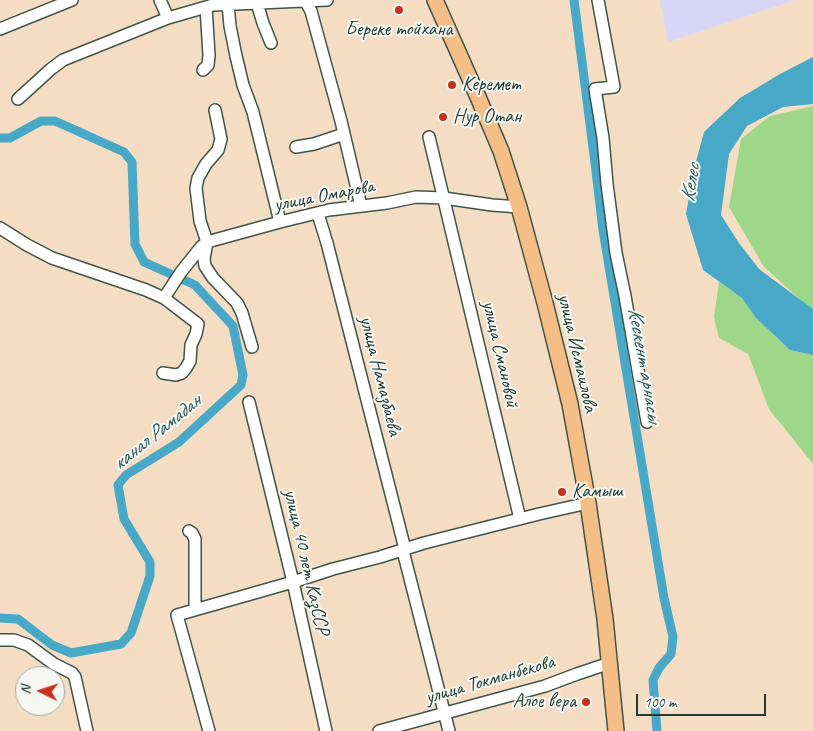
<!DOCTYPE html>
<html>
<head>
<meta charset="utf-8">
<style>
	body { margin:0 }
	#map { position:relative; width:813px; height:731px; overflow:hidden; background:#f4ddc3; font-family:Caveat,sans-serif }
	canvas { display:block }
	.north { position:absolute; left:15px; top:666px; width:50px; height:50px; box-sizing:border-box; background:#f6f6f2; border:1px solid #a0aca6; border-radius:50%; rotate:274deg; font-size:14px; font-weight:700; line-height:20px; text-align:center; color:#1f3d34 }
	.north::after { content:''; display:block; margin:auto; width:18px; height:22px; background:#c8321e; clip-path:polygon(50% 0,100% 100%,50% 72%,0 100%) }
	.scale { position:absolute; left:636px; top:694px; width:130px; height:22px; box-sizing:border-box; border:2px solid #1f3d34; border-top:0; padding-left:6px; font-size:15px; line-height:18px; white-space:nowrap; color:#1f3d34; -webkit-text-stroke:4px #f6f6f2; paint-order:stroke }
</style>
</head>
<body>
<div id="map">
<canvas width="813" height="731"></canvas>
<div class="north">N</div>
<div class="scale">100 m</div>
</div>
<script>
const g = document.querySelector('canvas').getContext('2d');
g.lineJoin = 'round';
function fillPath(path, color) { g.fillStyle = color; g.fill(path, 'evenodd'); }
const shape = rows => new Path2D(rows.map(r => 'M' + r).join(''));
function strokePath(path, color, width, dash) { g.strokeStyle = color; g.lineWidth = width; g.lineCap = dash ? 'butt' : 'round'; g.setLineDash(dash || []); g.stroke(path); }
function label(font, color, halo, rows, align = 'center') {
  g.font = font + ' Caveat,sans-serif'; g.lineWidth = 4; g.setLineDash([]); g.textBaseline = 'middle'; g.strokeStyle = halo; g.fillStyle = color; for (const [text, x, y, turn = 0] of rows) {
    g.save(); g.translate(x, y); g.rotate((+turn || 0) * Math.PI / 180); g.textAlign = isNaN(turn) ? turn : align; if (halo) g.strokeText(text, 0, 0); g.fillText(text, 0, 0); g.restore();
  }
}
const built = shape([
	[660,0,795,0,668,42]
]);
const green = shape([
	[813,106,813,311,764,267,729,207,741,139,770,116],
	[719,282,742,298,756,318,790,350,813,355,813,464,769,409,748,354,719,338,714,317]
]);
const water = shape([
	[813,57,813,104,783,107,747,126,729,154,721,215,739,243,759,269,813,309,813,355,790,350,756,318,742,298,703,270,686,214,694,169,704,132,740,98,780,74]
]);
const canal = shape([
	[574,0,594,155,603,230,664,598,673,637,671,654,659,668,653,680,657,731],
	[0,138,10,138,41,121,55,121,124,152,132,162,135,244,144,262,195,285,233,326,243,375,241,385,179,442,126,475,118,485,124,519,150,562,150,576,131,633,121,644,71,653,52,645,18,619,0,618]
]);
const minor = shape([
	[160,0,168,18],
	[598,0,614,87,595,89,603,138,607,184,616,253,625,296,647,422],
	[306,2,311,11,341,121,361,206],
	[257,3,263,23,271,43],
	[228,4,230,26,236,56,243,85,253,112,280,222],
	[0,29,72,0],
	[203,70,208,65,209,55,206,7],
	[18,99,51,69,63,60,168,18,213,5,327,0],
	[215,110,221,139,218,150,206,164,198,178,196,188,200,221,207,242,204,259,205,266,213,278,237,303,242,313,252,347],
	[429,137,520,519],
	[296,147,314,144,344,134],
	[318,214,327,243,405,549,404,555,449,731],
	[0,228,27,245,52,258,146,290,164,298,198,324,196,334,191,345,190,361,186,368,182,373,176,375,163,373],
	[164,298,181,272,201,247,207,242,280,222,329,210,387,203,416,197,444,198,492,205,519,207],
	[249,402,293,582,326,731],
	[189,531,192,533,195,539,195,609],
	[0,640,14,640,28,645,54,664,72,673,75,677,87,731],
	[209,731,177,615,293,582,333,569,380,557,424,543,539,514,588,503],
	[379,731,545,686,577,674,610,663]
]);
const major = shape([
	[435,0,478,97,501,151,519,207,545,303,570,404,588,503,605,619,616,731]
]);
const markers = [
	[399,10,5,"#c8321e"],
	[452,85,5,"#c8321e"],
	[443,117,5,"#c8321e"],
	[562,492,5,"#c8321e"],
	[586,702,5,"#c8321e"]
];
const poiNames = [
	["Береке тойхана",399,30,"center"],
	["Керемет",462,85],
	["Нур Отан",453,117],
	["Камыш",572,492],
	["Алое вера",576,702,"right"]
];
const streetNames = [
	["улица Омарова",324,196,-11],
	["улица Исмаилова",577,353,77],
	["улица Смановой",500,354,77],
	["улица Намазбаева",380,376,76],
	["улица 40 лет КазССР",306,562,77],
	["улица Токманбекова",490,680,-16]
];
const waterNames = [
	["Келес",691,183,-81],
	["Кескент арнасы",644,365,80],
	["канал Рамадан",157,433,-39]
];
fillPath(built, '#d9d7f8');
fillPath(green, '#9fd78a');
fillPath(water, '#47a8c7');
strokePath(canal, '#47a8c7', 9);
strokePath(minor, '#3f5549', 14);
strokePath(major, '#3f5549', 18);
strokePath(minor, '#fff', 11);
strokePath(major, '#f6be87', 15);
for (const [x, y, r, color] of markers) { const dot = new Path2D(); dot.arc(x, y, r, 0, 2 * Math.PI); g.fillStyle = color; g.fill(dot); strokePath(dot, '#f6f6f2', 2); }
label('20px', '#1f3d34', '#f6f6f2', poiNames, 'left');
label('20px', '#1f3d34', '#f6f6f2', streetNames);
label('italic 21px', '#2b5d60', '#f6f6f2', waterNames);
</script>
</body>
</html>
